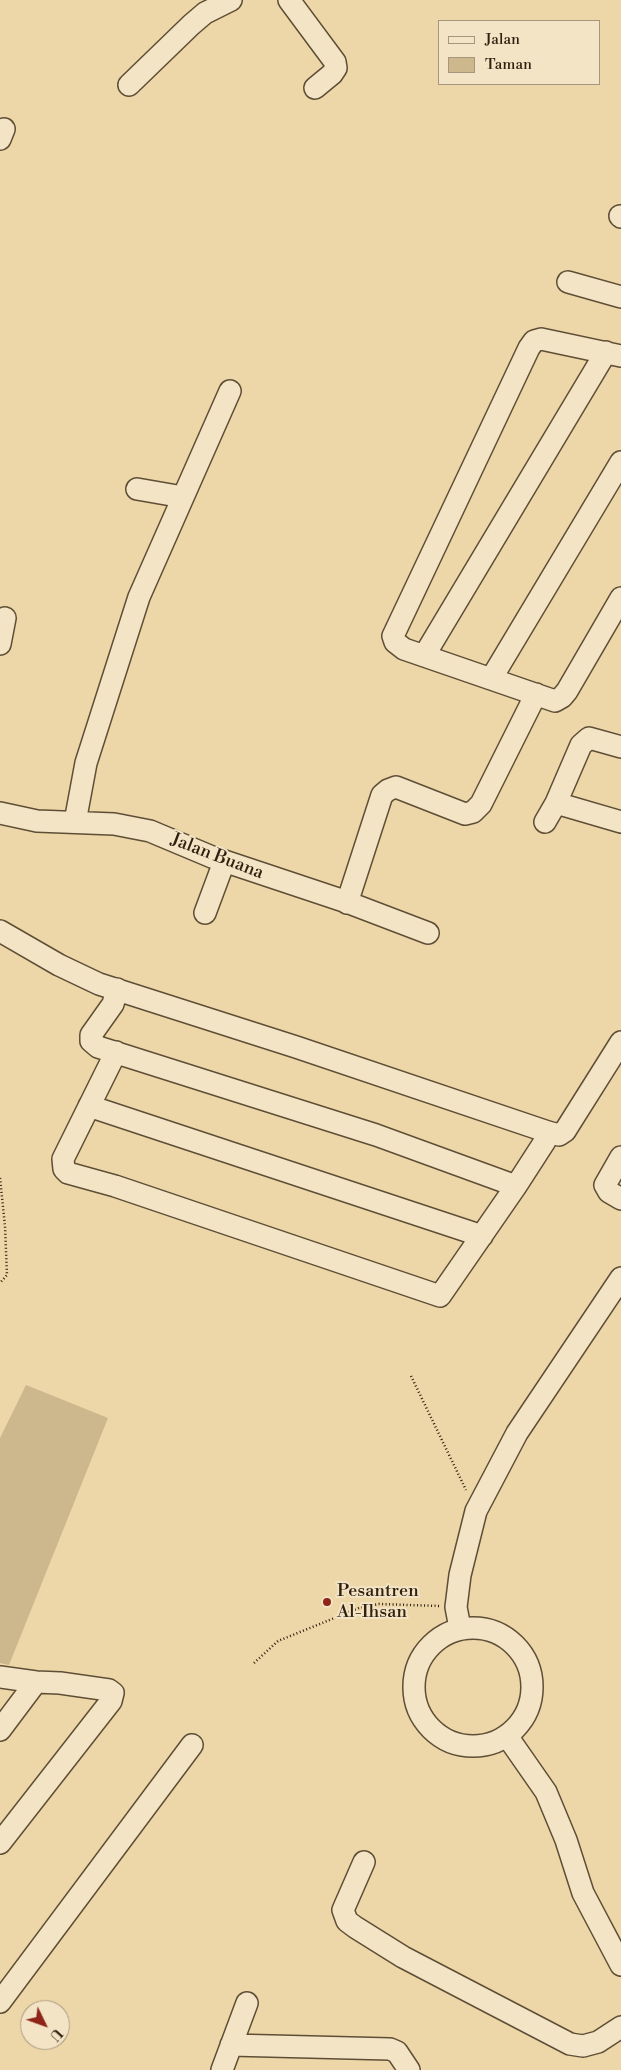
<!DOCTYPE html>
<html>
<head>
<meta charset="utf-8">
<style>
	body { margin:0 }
	#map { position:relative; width:621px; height:2070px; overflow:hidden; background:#edd6a7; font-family:"Libre Bodoni",serif }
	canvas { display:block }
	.legend { position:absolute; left:438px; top:20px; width:162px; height:65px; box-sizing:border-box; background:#f3e4c6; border:1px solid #a5967d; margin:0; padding:6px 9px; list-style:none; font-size:15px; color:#2f200f }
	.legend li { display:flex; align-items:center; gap:10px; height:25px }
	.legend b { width:25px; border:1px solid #a5967d }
	.north { position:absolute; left:20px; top:2000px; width:50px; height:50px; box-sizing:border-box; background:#f3e4c6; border:1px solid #a5967d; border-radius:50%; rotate:132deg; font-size:14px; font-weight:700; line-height:20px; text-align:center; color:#2f200f }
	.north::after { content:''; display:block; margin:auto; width:18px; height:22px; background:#8f2418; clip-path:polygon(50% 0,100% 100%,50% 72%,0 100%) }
</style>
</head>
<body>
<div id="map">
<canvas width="621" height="2070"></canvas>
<ul class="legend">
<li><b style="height:6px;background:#f3e4c6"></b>Jalan</li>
<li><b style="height:14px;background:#cdb78d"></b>Taman</li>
</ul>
<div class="north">U</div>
</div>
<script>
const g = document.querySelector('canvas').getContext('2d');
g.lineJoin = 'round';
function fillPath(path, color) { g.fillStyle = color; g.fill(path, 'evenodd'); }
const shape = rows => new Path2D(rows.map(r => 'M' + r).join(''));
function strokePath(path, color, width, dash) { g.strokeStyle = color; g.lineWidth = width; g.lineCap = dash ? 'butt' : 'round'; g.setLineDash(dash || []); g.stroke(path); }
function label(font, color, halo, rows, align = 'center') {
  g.font = font + ' "Libre Bodoni",serif'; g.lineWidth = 4; g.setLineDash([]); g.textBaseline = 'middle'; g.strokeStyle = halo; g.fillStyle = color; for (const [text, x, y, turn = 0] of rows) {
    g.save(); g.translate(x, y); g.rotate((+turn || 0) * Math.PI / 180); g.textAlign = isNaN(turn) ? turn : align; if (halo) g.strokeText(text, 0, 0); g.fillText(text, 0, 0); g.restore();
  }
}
const green = shape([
	[26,1385,108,1418,9,1665,0,1663,0,1438]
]);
const path = shape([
	[0,1178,5,1226,7,1275,0,1283],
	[411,1376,466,1490],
	[254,1663,278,1641,359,1608,379,1604,440,1606]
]);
const minor = shape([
	[289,0,335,62,336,68,332,74,315,88],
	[129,85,191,25,205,13,231,0],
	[0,139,4,129],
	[620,216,621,217],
	[568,282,621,297],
	[621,356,541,339,534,341,529,348,393,636,395,642,404,649,555,701,562,697,567,691,621,598],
	[137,489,183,497],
	[0,644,5,618],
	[424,656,606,352],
	[491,679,621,462],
	[556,803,621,822],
	[0,813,37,821,114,824,150,831,212,857,344,901,428,933],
	[75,822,86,763,139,597,230,391],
	[545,822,556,803,581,745,589,738,621,747],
	[347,903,382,795,388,790,396,787,465,814,473,812,481,804,536,694],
	[205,913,224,862],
	[0,931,59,965,99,984,296,1047,548,1132,545,1141,516,1186,440,1296,115,1186,68,1173,64,1169,63,1159,116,1052],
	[117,989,113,1004,91,1035,91,1041,98,1047,376,1135,516,1186],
	[89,1106,482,1236],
	[548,1132,559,1135,565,1131,621,1042],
	[621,1157,605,1185,609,1192,621,1199],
	'414 1687a59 59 0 1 1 118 0a59 59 0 1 1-118 0Z',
	[460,1628,456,1607,460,1575,476,1511,517,1433,621,1278],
	[0,1677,36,1682,60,1683,109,1690,113,1693,111,1701,0,1843],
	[0,1730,36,1682],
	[507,1736,546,1792,566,1840,583,1893,621,1965],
	[364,1862,343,1910,347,1921,355,1927,403,1957,570,2044,583,2046,598,2042,621,2027],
	[0,2002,192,1745],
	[231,2045,390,2049,397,2052,409,2070],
	[222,2070,247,2003]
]);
const markers = [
	[327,1602,5,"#8f2418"]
];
const streetNames = [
	["Jalan Buana",217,857,21]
];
const poiNames = [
	["Pesantren",337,1592],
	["Al-Ihsan",337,1613]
];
fillPath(green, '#cdb78d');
strokePath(minor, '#5e4e35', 24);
strokePath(path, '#2f200f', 2.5, [1, 2.5]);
strokePath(minor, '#f3e4c6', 21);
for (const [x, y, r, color] of markers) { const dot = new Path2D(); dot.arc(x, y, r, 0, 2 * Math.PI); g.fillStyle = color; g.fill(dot); strokePath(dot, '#f3e4c6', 2); }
label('18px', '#2f200f', '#f3e4c6', streetNames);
label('18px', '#2f200f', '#f3e4c6', poiNames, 'left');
</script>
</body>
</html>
